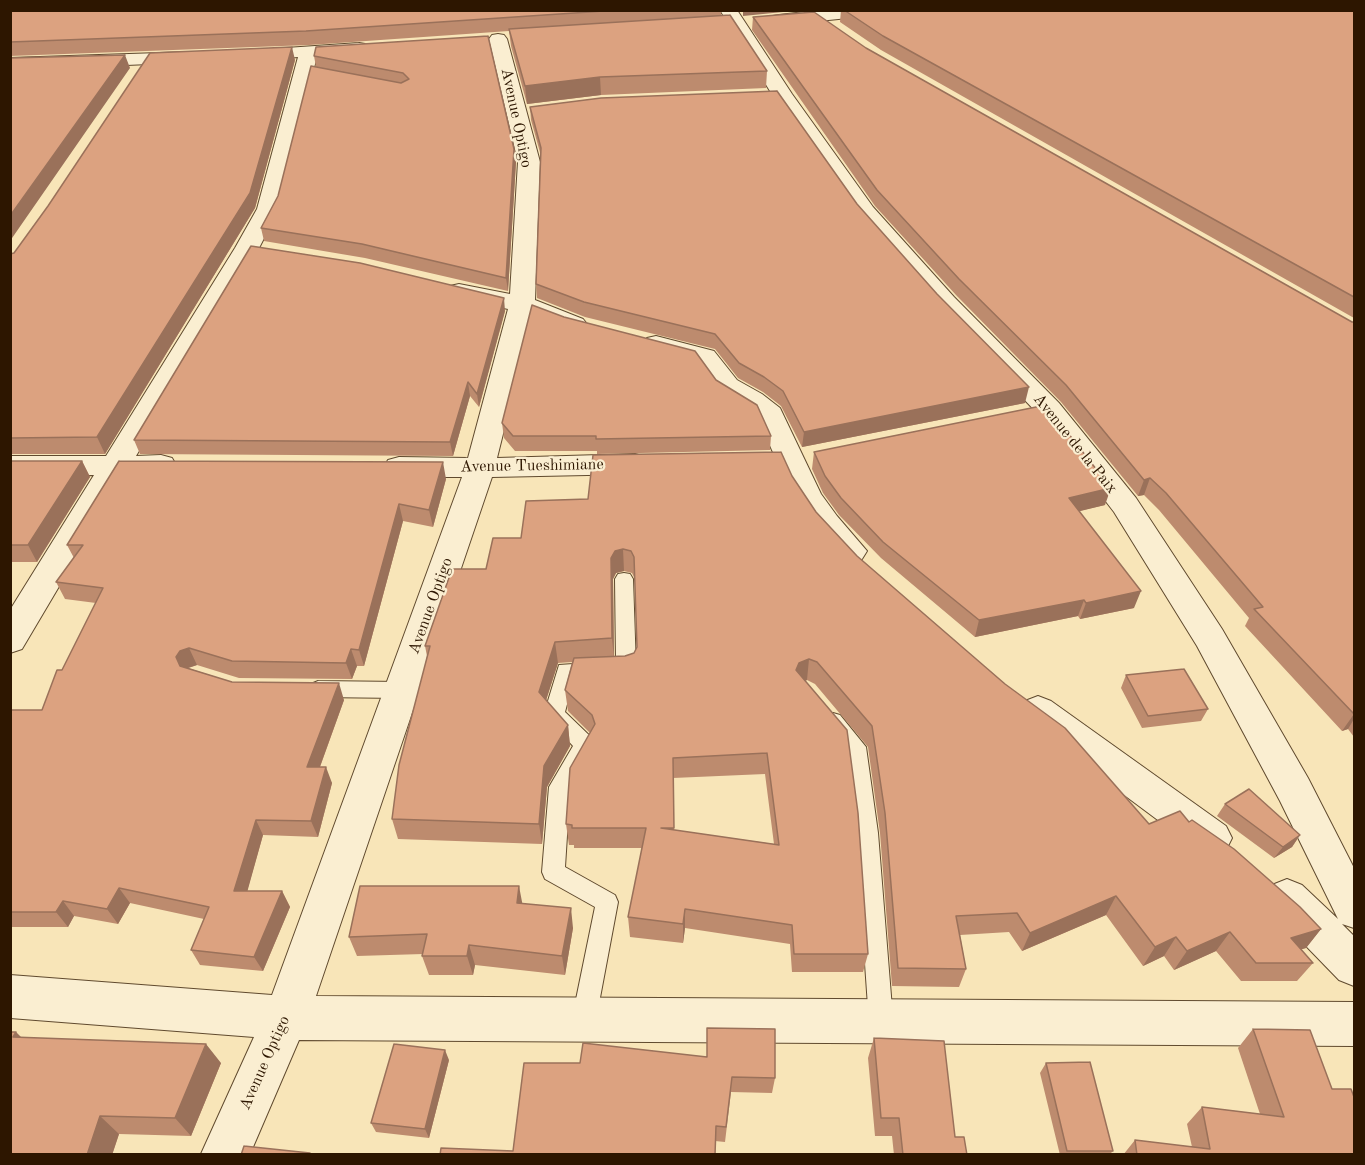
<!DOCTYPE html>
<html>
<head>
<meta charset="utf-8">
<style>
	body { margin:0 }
	#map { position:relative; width:1365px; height:1165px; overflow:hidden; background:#f8e5b8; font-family:"Old Standard TT",serif }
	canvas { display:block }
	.frame { position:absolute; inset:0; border:12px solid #2d1600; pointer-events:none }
</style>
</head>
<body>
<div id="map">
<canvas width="1365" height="1165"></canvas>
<div class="frame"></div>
</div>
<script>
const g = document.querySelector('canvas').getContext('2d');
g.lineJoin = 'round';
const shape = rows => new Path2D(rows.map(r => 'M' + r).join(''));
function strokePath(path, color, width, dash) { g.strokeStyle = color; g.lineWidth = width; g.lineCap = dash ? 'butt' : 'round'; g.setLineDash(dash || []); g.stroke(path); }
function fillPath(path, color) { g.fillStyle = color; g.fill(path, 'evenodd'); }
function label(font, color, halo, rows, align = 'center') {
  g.font = font + ' "Old Standard TT",serif'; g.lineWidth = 4.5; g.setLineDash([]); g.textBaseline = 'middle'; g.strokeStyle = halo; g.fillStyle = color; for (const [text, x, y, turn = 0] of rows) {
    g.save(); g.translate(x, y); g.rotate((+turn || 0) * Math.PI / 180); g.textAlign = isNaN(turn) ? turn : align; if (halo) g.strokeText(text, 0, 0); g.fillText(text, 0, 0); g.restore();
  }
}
const service = shape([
	[624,573,630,574,633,579,636,668,633,673,626,675,574,677,565,712,592,738,595,744,570,788,565,867,615,895,618,902,596,1019,593,1028,584,1031,575,1028,572,1019,595,907,545,879,542,872,549,787,573,746,544,714,559,665,616,661,615,579,618,574,624,573],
	[318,681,401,682,408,685,411,690,408,695,401,698,318,697,311,694,308,689,311,684,318,681],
	[833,713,840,715,866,747,878,833,893,1021,890,1030,881,1033,872,1030,869,1021,856,833,846,750,823,721,826,715,833,713]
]);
const minor = shape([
	[720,10,737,10,792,94,873,207,954,297,1059,403,1136,498,1222,629,1308,778,1354,868,1354,928,1342,924,1354,936,1354,986,1339,980,1272,911,1266,898,1272,885,1287,879,1302,885,1338,919,1280,801,1197,646,1114,512,1039,415,936,307,857,217,773,96,720,10],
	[822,10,886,10,878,15,779,25,773,24,770,20,773,16,779,15,822,10],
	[498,34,504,35,507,39,540,162,535,300,583,319,587,324,583,329,574,332,532,317,497,458,635,454,646,457,650,464,646,471,635,474,492,477,316,996,1354,1002,1354,1046,299,1040,250,1154,201,1154,254,1037,10,1018,10,975,272,995,462,477,399,477,388,474,384,467,388,460,399,457,468,458,508,309,450,296,447,291,450,286,459,284,510,294,518,162,489,39,492,35,498,34],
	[359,43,365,44,368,48,365,52,317,56,279,209,259,248,136,456,161,455,172,458,176,465,172,472,161,475,125,475,22,649,10,653,10,610,94,475,10,476,10,456,106,456,235,248,257,209,298,57,249,61,242,59,240,55,242,51,359,43],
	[189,52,196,54,198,58,196,62,10,70,10,58,189,52],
	[656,336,714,351,737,380,762,394,780,408,821,494,837,516,867,551,862,559,851,562,840,559,815,532,792,496,758,418,717,392,696,363,647,350,643,344,647,338,656,336],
	[1038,696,1051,701,1226,826,1232,838,1226,850,1212,855,1198,850,1025,721,1020,711,1025,701,1038,696]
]);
const wall = shape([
	[10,10,721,10,721,15,767,71,766,88,601,95,527,104,511,46,509,31,309,45,10,56],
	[841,10,1354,10,1354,318,881,50,840,22],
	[753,17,866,48,1352,322,1354,322,1354,737,1348,729,1342,731,1245,626,1249,618,1159,510,1144,495,1138,496,1061,402,956,295,875,206,752,30],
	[488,36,514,149,516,162,508,291,365,258,264,241,261,228,278,196,316,67,314,56],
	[295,60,255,208,105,454,10,454,10,254,14,253],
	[530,107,857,204,1025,403,802,447,781,406,763,392,738,378,715,349,585,317,537,298,536,284,541,156,531,120],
	[505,311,479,407,470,396,453,456,140,454,134,440],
	[716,380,771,436,770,450,597,454,597,451,515,451,504,438,502,423],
	[814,452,1105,505,1079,511,1134,608,1080,619,1078,616,975,637,881,558,839,515,823,493,812,469],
	[10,461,82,461,90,477,37,562,10,562],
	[792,476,816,512,857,556,1149,824,1189,822,1321,929,1306,948,1301,949,1313,963,1297,981,1241,981,1216,951,1174,970,1164,956,1143,966,1106,915,1022,951,1009,932,960,935,966,969,959,987,892,986,880,833,868,747,815,684,807,680,805,681,868,954,863,972,792,972,790,944,685,928,683,943,630,937,628,917,642,848,574,848,574,845,569,845,566,824,590,733,568,711,565,690,572,662,558,663,546,700,568,725,570,746,547,787,542,844,398,839,392,819,427,656,425,646,486,569,521,538,588,499],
	[624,571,632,573,635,579,637,647,634,653,625,656,614,656,613,579,616,573],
	[765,774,774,844,674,830,673,778],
	[446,479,433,527,403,521,364,666,357,666,352,679,239,678,197,665,188,668,232,682,344,700,320,767,332,783,318,837,263,835,247,891,282,891,290,907,263,971,200,965,191,950,204,919,130,903,118,924,74,916,68,927,10,927,10,710,42,710,96,603,65,599,56,582,74,558,67,545],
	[1126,675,1208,709,1201,721,1142,728,1121,688],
	[1225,804,1300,835,1292,847,1274,858,1217,816],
	[523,904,573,928,565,975,475,965,473,975,429,975,422,956,423,954,357,956,349,937],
	[1253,1029,1354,1155,1123,1155,1135,1140,1192,1147,1187,1124,1202,1107,1260,1114,1238,1048],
	[22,1038,221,1063,191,1136,119,1134,112,1155,10,1155],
	[874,1038,955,1137,967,1155,894,1155,892,1136,875,1136,868,1058],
	[449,1060,429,1138,376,1132,371,1123],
	[580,1063,775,1078,772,1093,731,1092,725,1142,715,1141,513,1151],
	[1046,1063,1113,1151,1109,1155,1060,1155,1040,1073]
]);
const shadedWall = shape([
	[743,10,803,10,743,16],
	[292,47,295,60,255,208,105,454,97,437],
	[125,55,130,68,10,241,10,216],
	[600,77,601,95,527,104,525,86],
	[514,149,516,162,508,291,506,278],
	[504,298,505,311,479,407,477,394],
	[468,382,470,396,453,456,450,442],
	[1029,387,1025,403,802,447,804,432],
	[82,461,90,477,37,562,28,545],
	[443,462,446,479,433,527,429,510],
	[1150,478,1144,495,1138,496,1144,480],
	[1111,488,1105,505,1064,515,1069,498],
	[399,504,403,521,364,666,359,650],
	[623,549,624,571,616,573,613,579,614,659,612,638,611,558,615,551],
	[1141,591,1134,608,1080,619,1086,603],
	[1084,600,1078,616,975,637,979,620],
	[555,642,558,663,542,713,539,692],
	[189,648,197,665,188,668,184,674,176,657,180,651],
	[351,649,357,666,352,679,346,663],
	[809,659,807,680,797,684,796,670,799,663],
	[339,683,344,700,314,783,307,767],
	[1354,714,1354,719,1348,729,1342,731],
	[568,725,570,746,547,787,542,844,539,824,544,766],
	[326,767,332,783,318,837,311,821],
	[256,820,263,835,243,907,234,891],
	[1300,835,1292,847,1274,858,1283,847],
	[519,886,523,907,517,903],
	[119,888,130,903,118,924,107,909],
	[282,891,290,907,263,971,254,957],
	[1116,896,1106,915,1022,951,1030,933],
	[63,901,74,916,68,927,56,912],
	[571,908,573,928,565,975,562,956],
	[685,909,685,928,683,943,683,924],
	[1321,929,1306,948,1276,957,1291,938],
	[1230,932,1216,951,1174,970,1187,951],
	[1176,937,1164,956,1143,966,1155,947],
	[469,945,475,965,473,975,467,956],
	[16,1032,36,1052,13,1037],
	[206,1044,221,1063,191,1136,175,1118],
	[445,1050,449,1060,429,1138,425,1129],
	[100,1116,119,1134,112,1155,87,1155]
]);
const building = shape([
	[10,10,619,10,306,31,10,42,10,10],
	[844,10,1354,10,1354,297,883,36,844,10],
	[814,12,866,48,1352,322,1354,322,1354,714,1254,609,1263,607,1166,493,1150,478,1144,480,1066,385,959,279,877,190,753,17,814,12],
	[730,15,767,71,600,77,525,86,509,29,730,15],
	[488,36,514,149,506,278,362,244,261,228,278,196,311,66,401,83,409,79,403,73,314,56,316,47,488,36],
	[292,47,250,193,97,437,10,438,10,254,14,253,48,206,150,53,292,47],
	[125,55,10,216,10,58,125,55],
	[777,91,857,204,937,294,1029,387,804,432,783,391,764,377,739,363,715,334,584,302,536,284,541,148,530,107,601,98,777,91],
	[251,246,360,263,504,298,477,394,468,382,450,442,134,440,251,246],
	[532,305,564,317,695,351,716,380,757,405,771,436,596,439,596,436,513,436,502,423,532,305],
	[1046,405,1111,488,1069,498,1141,591,1086,603,1084,600,979,620,883,542,841,498,825,476,814,452,1046,405],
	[781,452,792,476,816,512,857,556,1005,684,1065,728,1149,824,1180,811,1189,822,1192,820,1234,849,1300,907,1321,929,1291,938,1313,963,1256,963,1230,932,1187,951,1176,937,1155,947,1116,896,1030,933,1017,913,956,916,966,969,898,968,885,813,872,726,817,662,809,659,799,663,796,670,847,730,858,813,868,954,794,954,792,925,685,909,683,924,628,917,646,828,572,828,572,825,566,824,570,768,595,724,592,715,565,690,574,658,625,656,634,653,637,647,634,557,631,551,623,549,615,551,611,558,612,638,555,642,539,692,568,725,544,766,539,824,392,819,399,765,430,646,425,646,452,569,486,569,493,538,521,538,526,501,588,499,593,455,781,452],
	[767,753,779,845,661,828,674,828,673,758,767,753],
	[10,461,82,461,28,545,10,545,10,461],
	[119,461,443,462,429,510,399,504,359,650,351,649,346,663,232,661,189,648,180,651,176,657,180,666,232,682,339,683,307,767,326,767,311,821,256,820,234,891,282,891,254,957,191,950,209,907,119,888,107,909,63,901,56,912,10,912,10,710,42,710,57,670,62,670,103,588,56,582,83,545,67,545,119,461],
	[1184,669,1208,709,1148,716,1126,675,1184,669],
	[1249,789,1300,835,1283,847,1225,804,1249,789],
	[360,886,519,886,517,903,571,908,562,956,469,945,467,956,422,956,427,934,349,937,360,886],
	[707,1028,775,1029,775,1078,732,1077,726,1127,716,1126,715,1155,440,1155,441,1148,513,1151,524,1063,580,1063,583,1043,707,1057,707,1028],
	[1253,1029,1310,1030,1332,1089,1351,1089,1354,1097,1354,1155,1137,1155,1135,1140,1210,1149,1202,1107,1284,1117,1253,1029],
	[10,1032,16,1032,13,1037,206,1044,175,1118,100,1116,87,1155,10,1155,10,1032],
	[874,1038,944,1041,955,1137,964,1137,967,1155,903,1155,899,1118,881,1118,874,1038],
	[394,1044,445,1050,425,1129,371,1123,394,1044],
	[1090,1062,1113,1151,1067,1151,1046,1063,1090,1062],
	[244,1146,310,1153,310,1155,241,1155,244,1146]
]);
const streetNames = [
	["Avenue Optigo",516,118,78],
	["Avenue de la Paix",1075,444,51],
	["Avenue Tueshimiane",532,466,-1],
	["Avenue Optigo",431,606,-70],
	["Avenue Optigo",265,1063,-66]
];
strokePath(service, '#604a2e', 2);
strokePath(minor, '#604a2e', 2);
fillPath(service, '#faeed1');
fillPath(minor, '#faeed1');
fillPath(wall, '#bd8b6e');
fillPath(shadedWall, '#9a715a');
fillPath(building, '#dca280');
strokePath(building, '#9a715a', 1.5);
label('16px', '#2d1600', '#faeed1', streetNames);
</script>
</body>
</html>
